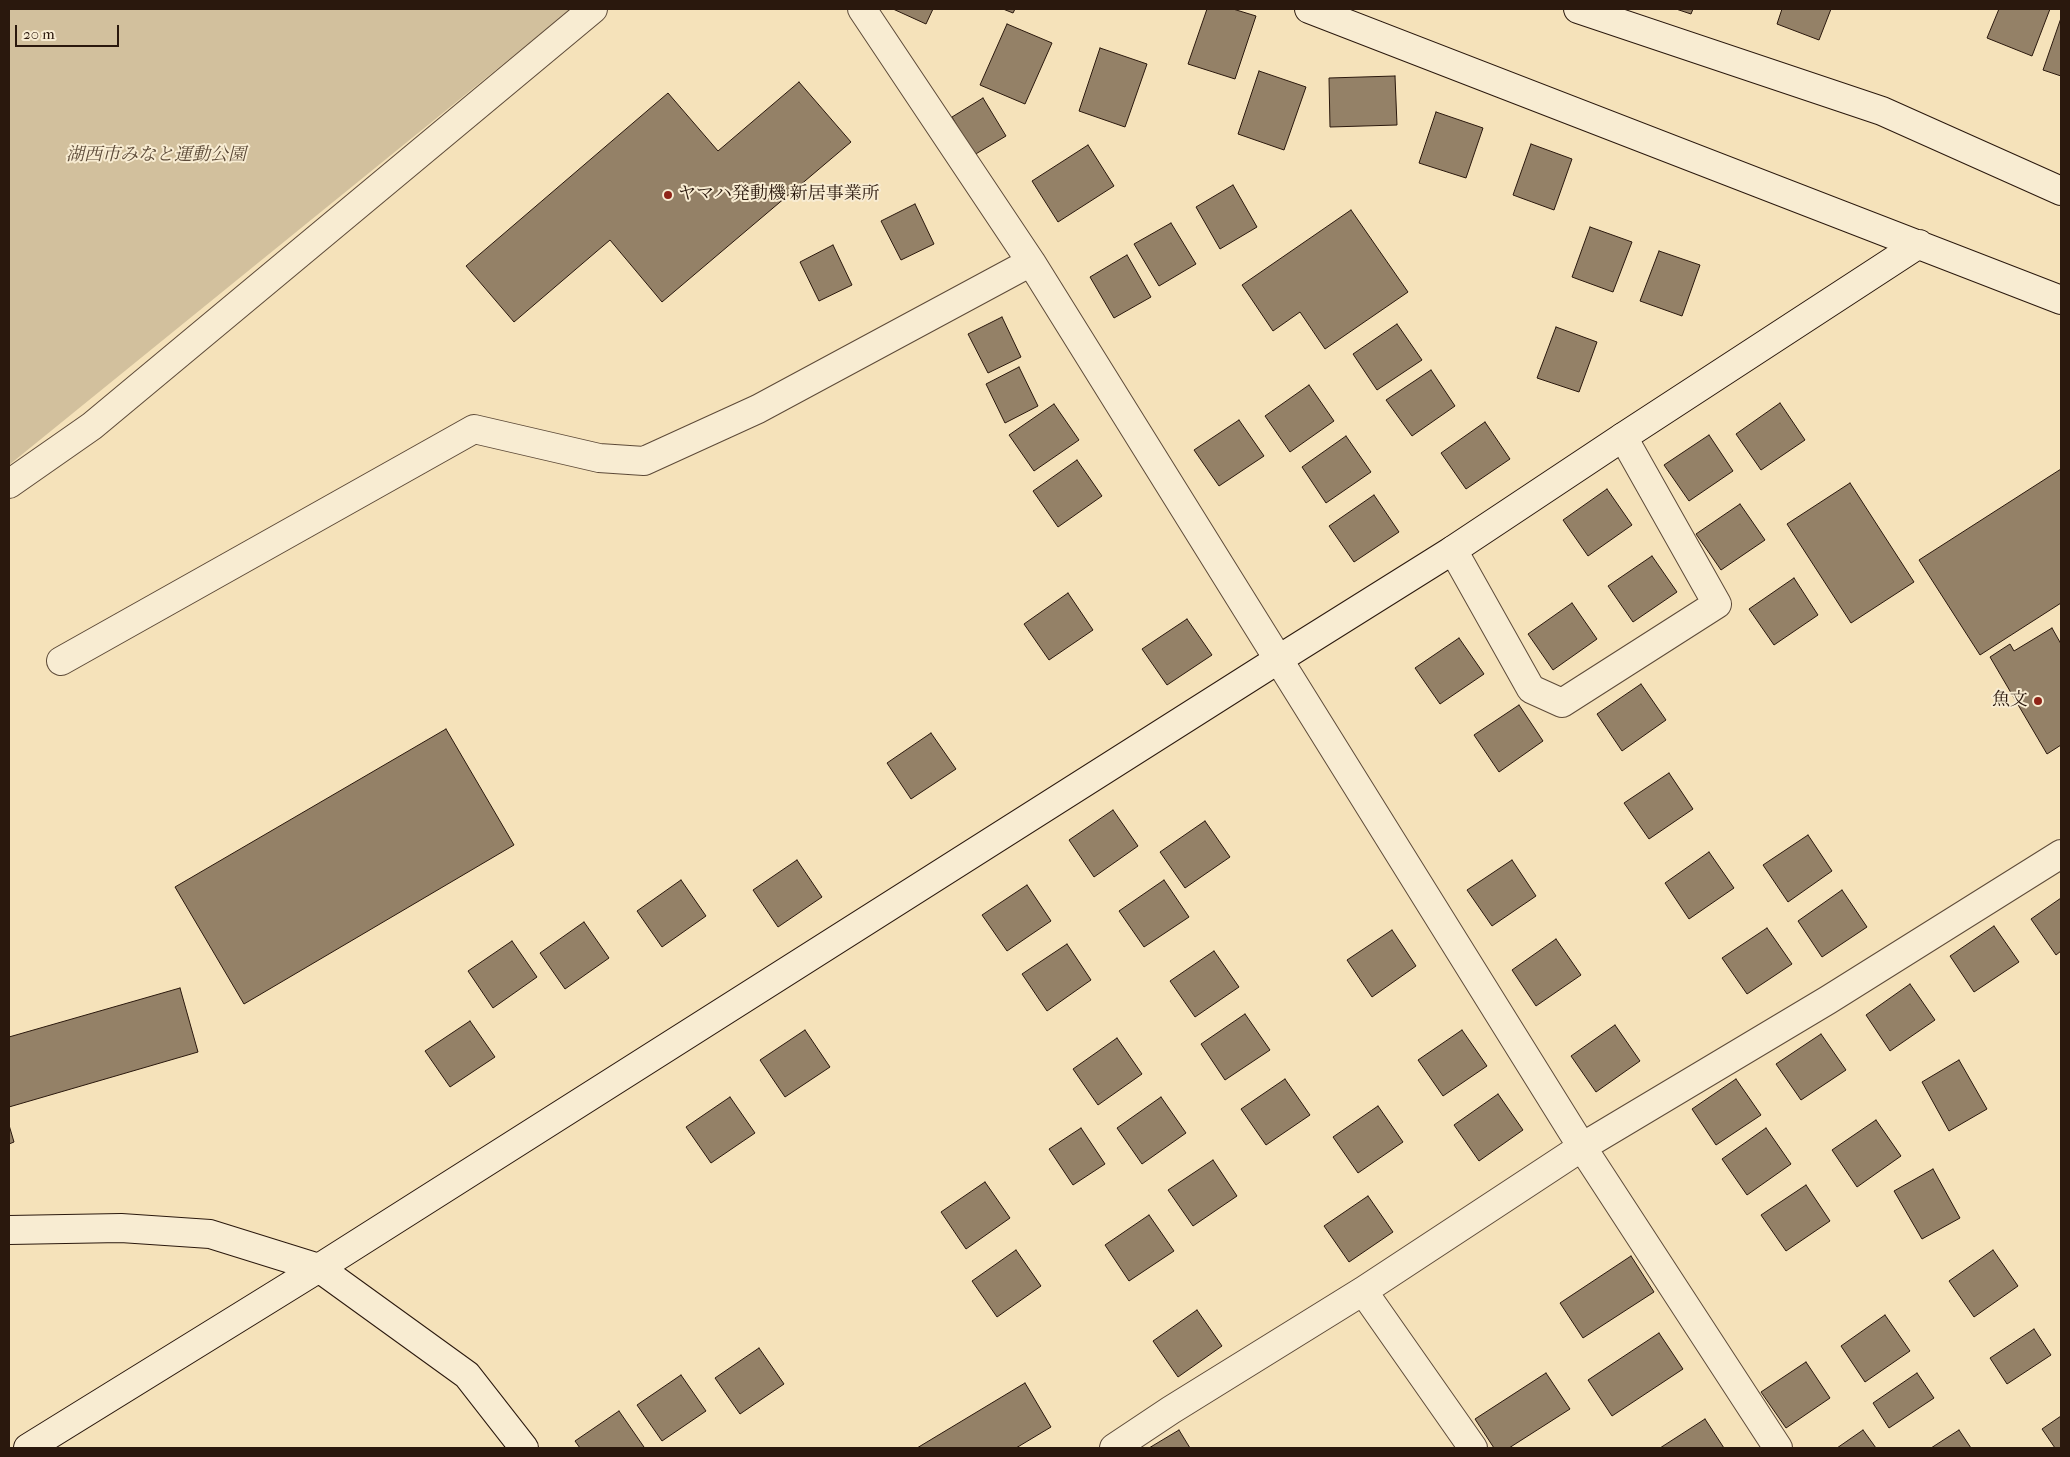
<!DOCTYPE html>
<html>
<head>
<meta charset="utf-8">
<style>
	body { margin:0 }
	#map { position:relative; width:2070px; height:1457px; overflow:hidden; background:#f5e2ba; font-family:"IM FELL French Canon",serif }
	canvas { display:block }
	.frame { position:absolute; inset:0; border:10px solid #2a180d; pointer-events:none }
	.scale { position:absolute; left:15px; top:25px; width:104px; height:22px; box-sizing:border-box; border:2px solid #2a180d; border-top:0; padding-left:6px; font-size:15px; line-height:18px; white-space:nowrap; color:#2a180d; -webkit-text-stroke:4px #f8ecd2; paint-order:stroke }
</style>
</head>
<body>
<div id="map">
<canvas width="2070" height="1457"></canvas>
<div class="frame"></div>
<div class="scale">20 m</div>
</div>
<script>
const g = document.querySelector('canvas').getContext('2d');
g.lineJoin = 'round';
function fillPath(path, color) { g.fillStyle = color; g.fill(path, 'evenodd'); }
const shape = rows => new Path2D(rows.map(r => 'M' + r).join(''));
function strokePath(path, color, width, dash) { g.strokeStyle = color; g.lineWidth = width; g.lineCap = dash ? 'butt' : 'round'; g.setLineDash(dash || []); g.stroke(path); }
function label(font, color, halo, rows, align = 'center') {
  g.font = font + ' "IM FELL French Canon","Noto Serif JP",serif'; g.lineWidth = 4; g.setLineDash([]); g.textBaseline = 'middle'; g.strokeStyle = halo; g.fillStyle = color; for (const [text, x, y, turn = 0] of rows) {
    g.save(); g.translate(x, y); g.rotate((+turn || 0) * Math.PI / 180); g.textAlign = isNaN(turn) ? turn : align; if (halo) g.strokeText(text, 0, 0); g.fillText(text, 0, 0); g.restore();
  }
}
const green = shape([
	[9,9,571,9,9,465]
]);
const building = shape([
	[893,9,933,9,926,24,893,9],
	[1003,9,1015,9,1013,13,1003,9],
	[1207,9,1233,9,1256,16,1235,79,1188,64,1207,9],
	[1676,9,1693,9,1691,14,1676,9],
	[1782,9,1831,9,1819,40,1777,24,1782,9],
	[1999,9,2050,9,2032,56,1987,38,1999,9],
	[2061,18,2061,76,2043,70,2061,18],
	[1007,24,1052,43,1025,104,980,85,1007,24],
	[1100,48,1147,64,1125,127,1079,111,1100,48],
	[1259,71,1306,87,1284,150,1238,134,1259,71],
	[1395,76,1397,125,1330,127,1329,78,1395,76],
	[799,82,851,142,662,302,610,240,514,322,466,266,668,93,718,151,799,82],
	[983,98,1006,136,974,155,952,117,983,98],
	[1436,112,1483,128,1466,178,1419,163,1436,112],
	[1531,144,1572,159,1554,210,1513,195,1531,144],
	[1088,145,1114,186,1058,222,1032,181,1088,145],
	[1233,185,1257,227,1220,249,1196,207,1233,185],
	[915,204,934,244,901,260,881,221,915,204],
	[1351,210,1408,292,1325,349,1300,312,1273,331,1242,285,1351,210],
	[1171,223,1196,264,1159,286,1134,244,1171,223],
	[1590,227,1632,242,1613,292,1572,277,1590,227],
	[833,245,852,285,819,301,800,262,833,245],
	[1659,251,1700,265,1682,316,1640,301,1659,251],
	[1127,255,1151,297,1114,318,1090,277,1127,255],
	[1002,317,1021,357,988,373,968,334,1002,317],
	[1397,324,1422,360,1377,390,1353,354,1397,324],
	[1556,327,1597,342,1579,392,1537,378,1556,327],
	[1019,367,1038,406,1005,423,986,384,1019,367],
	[1431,370,1455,406,1412,436,1386,400,1431,370],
	[1309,385,1334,421,1290,452,1265,416,1309,385],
	[1780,403,1805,440,1761,470,1736,434,1780,403],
	[1054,404,1079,440,1034,471,1009,435,1054,404],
	[1239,420,1264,456,1219,486,1194,450,1239,420],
	[1485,422,1510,459,1466,489,1441,453,1485,422],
	[1709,435,1733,471,1689,501,1664,465,1709,435],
	[1346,436,1371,472,1326,503,1302,467,1346,436],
	[1077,460,1102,496,1058,527,1033,491,1077,460],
	[2061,469,2061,603,1980,655,1919,560,2061,469],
	[1850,483,1914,582,1851,623,1787,524,1850,483],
	[1607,489,1632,525,1588,556,1563,520,1607,489],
	[1374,495,1399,532,1354,562,1329,526,1374,495],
	[1740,504,1765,540,1721,570,1696,534,1740,504],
	[1652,556,1677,592,1633,622,1608,586,1652,556],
	[1794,578,1818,615,1774,645,1749,609,1794,578],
	[1068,593,1093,630,1049,660,1024,624,1068,593],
	[1572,603,1597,639,1553,670,1528,634,1572,603],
	[1187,619,1212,655,1167,685,1142,649,1187,619],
	[2052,628,2061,644,2061,745,2047,754,1990,657,2010,644,2014,651,2052,628],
	[1459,638,1484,674,1440,704,1415,668,1459,638],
	[1641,684,1666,720,1622,751,1597,714,1641,684],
	[1519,705,1543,741,1499,772,1474,735,1519,705],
	[446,729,514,845,244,1004,175,887,446,729],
	[931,733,956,769,911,799,887,763,931,733],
	[1669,773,1693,809,1649,839,1624,803,1669,773],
	[1113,810,1138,846,1094,877,1069,840,1113,810],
	[1205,821,1230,857,1185,888,1160,852,1205,821],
	[1808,835,1832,871,1788,902,1763,865,1808,835],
	[1709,852,1734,888,1689,919,1665,883,1709,852],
	[797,860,822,897,778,927,753,890,797,860],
	[1512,860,1536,896,1492,926,1467,890,1512,860],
	[681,880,706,916,662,947,637,911,681,880],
	[1164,880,1189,917,1144,947,1119,911,1164,880],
	[1027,885,1051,921,1007,951,982,915,1027,885],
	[1842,890,1867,927,1822,957,1798,921,1842,890],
	[2061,898,2061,951,2056,955,2031,919,2061,898],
	[584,922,609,958,565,989,540,953,584,922],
	[1994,926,2019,962,1974,992,1950,956,1994,926],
	[1767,928,1792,964,1747,994,1722,958,1767,928],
	[1392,930,1416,966,1372,997,1347,960,1392,930],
	[1556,939,1581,975,1536,1006,1512,970,1556,939],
	[512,941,537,977,493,1008,468,971,512,941],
	[1067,944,1091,980,1047,1011,1022,974,1067,944],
	[1214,951,1239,987,1195,1017,1170,981,1214,951],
	[1910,984,1935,1020,1890,1051,1866,1015,1910,984],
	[180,988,198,1052,9,1107,9,1037,180,988],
	[1245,1014,1270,1050,1225,1080,1201,1044,1245,1014],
	[470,1021,495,1057,450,1087,425,1051,470,1021],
	[1615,1025,1640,1061,1596,1092,1571,1056,1615,1025],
	[805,1030,830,1067,785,1097,760,1060,805,1030],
	[1462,1030,1487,1066,1443,1096,1418,1060,1462,1030],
	[1821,1034,1846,1070,1801,1100,1776,1064,1821,1034],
	[1117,1038,1142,1074,1098,1105,1073,1069,1117,1038],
	[1959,1060,1987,1109,1949,1131,1922,1082,1959,1060],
	[1285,1079,1310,1115,1266,1145,1241,1109,1285,1079],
	[1736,1079,1761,1115,1716,1145,1692,1109,1736,1079],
	[1498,1094,1523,1130,1479,1161,1454,1125,1498,1094],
	[730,1097,755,1133,711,1163,686,1127,730,1097],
	[1161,1097,1186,1133,1142,1164,1117,1128,1161,1097],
	[1378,1106,1403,1142,1358,1173,1333,1137,1378,1106],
	[1876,1120,1901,1156,1857,1187,1832,1150,1876,1120],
	[9,1125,14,1142,9,1144,9,1125],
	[1081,1128,1105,1164,1073,1185,1049,1149,1081,1128],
	[1766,1128,1791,1164,1747,1195,1722,1159,1766,1128],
	[1213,1160,1237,1196,1193,1226,1168,1190,1213,1160],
	[1933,1169,1960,1218,1922,1239,1894,1191,1933,1169],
	[985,1182,1010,1218,966,1249,941,1212,985,1182],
	[1806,1185,1830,1221,1786,1251,1761,1215,1806,1185],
	[1368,1196,1393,1232,1349,1262,1324,1226,1368,1196],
	[1149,1215,1174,1251,1129,1281,1105,1245,1149,1215],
	[1016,1250,1041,1286,997,1317,972,1281,1016,1250],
	[1993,1250,2018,1286,1974,1317,1949,1281,1993,1250],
	[1631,1256,1654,1292,1583,1338,1560,1303,1631,1256],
	[1197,1310,1222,1346,1178,1377,1153,1341,1197,1310],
	[1885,1315,1910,1351,1865,1382,1841,1346,1885,1315],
	[2034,1329,2051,1355,2007,1384,1990,1358,2034,1329],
	[1659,1333,1683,1369,1612,1416,1588,1380,1659,1333],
	[759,1348,784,1384,740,1414,715,1378,759,1348],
	[1806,1362,1830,1398,1786,1428,1761,1392,1806,1362],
	[1546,1373,1570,1409,1509,1448,1494,1448,1475,1419,1546,1373],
	[1917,1373,1934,1398,1889,1428,1873,1403,1917,1373],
	[681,1375,706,1411,662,1441,637,1405,681,1375],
	[1025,1383,1051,1427,1016,1448,917,1448,1025,1383],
	[619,1411,644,1447,642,1448,580,1448,575,1441,619,1411],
	[2061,1416,2061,1448,2055,1448,2042,1429,2061,1416],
	[1705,1419,1724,1448,1660,1448,1705,1419],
	[1179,1430,1190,1448,1149,1448,1179,1430],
	[1863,1430,1876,1448,1837,1448,1863,1430],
	[1959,1430,1971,1448,1931,1448,1959,1430]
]);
const street = shape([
	[862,9,1031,262,1582,1147,1778,1448],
	[9,484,92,426,593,9],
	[1453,550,1531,689,1562,703,1717,604,1623,437],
	[61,661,474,429,599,458,644,461,758,409,1031,262],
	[1363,1291,1473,1448],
	[1114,1448,1171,1410,1363,1291,1582,1147,1828,1000,2061,854]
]);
const secondary = shape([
	[1309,9,2061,300],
	[1578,9,1882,111,2061,191],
	[9,1230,121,1228,210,1234,319,1268,467,1375,524,1448],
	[28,1448,319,1268,1279,659,1453,550,1623,437,1919,244]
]);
const markers = [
	[668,195,5,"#8f2418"],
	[2038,701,5,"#8f2418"]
];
const parkNames = [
	["湖西市みなと運動公園",156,156]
];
const poiNames = [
	["ヤマハ発動機 新居事業所",678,195],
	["魚文",2028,701,"right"]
];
fillPath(green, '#d2c09d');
fillPath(building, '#948167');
strokePath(building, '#2a180d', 1);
strokePath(street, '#5d4a38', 30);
strokePath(secondary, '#2a180d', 30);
strokePath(street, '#f8ecd2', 28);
strokePath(secondary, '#f8ecd2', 28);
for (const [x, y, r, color] of markers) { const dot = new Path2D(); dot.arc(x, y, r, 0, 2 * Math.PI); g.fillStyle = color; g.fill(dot); strokePath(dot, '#f8ecd2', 2); }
label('italic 18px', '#5c4a38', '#f8ecd2', parkNames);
label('18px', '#2a180d', '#f8ecd2', poiNames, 'left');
</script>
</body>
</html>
